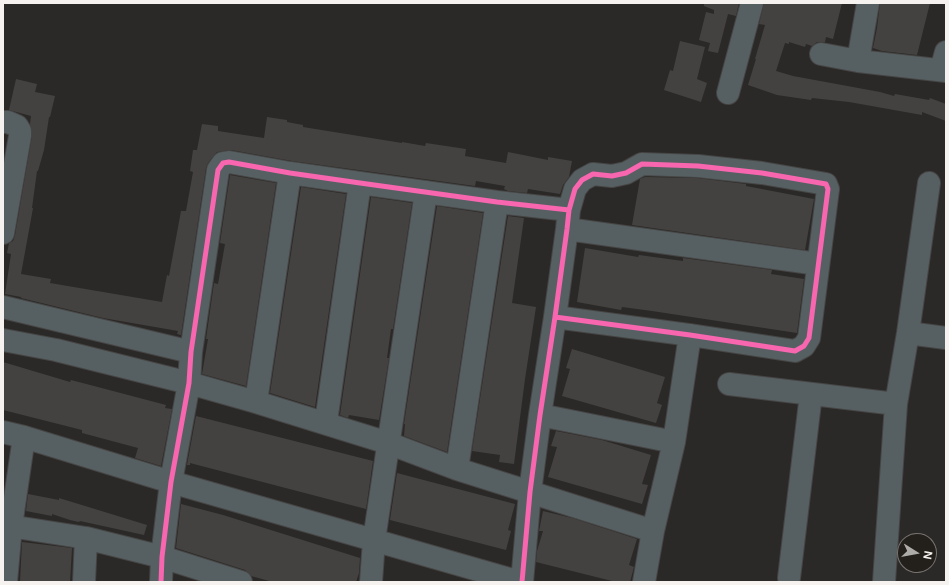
<!DOCTYPE html>
<html>
<head>
<meta charset="utf-8">
<style>
	body { margin:0 }
	#map { position:relative; width:949px; height:585px; overflow:hidden; background:#2b2927; font-family:Inter,sans-serif }
	canvas { display:block }
	.frame { position:absolute; inset:0; border:4px solid #f5f2ef; pointer-events:none }
	.north { position:absolute; left:897px; top:533px; width:40px; height:40px; box-sizing:border-box; background:#231f1b; border:1px solid #777370; border-radius:50%; rotate:101deg; font-size:11px; font-weight:700; line-height:16px; text-align:center; color:#f5f2ef }
	.north::after { content:''; display:block; margin:auto; width:14px; height:18px; background:#aeaca9; clip-path:polygon(50% 0,100% 100%,50% 72%,0 100%) }
</style>
</head>
<body>
<div id="map">
<canvas width="949" height="585"></canvas>
<div class="frame"></div>
<div class="north">N</div>
</div>
<script>
const g = document.querySelector('canvas').getContext('2d');
g.lineJoin = 'round';
function fillPath(path, color) { g.fillStyle = color; g.fill(path, 'evenodd'); }
const shape = rows => new Path2D(rows.map(r => 'M' + r).join(''));
function strokePath(path, color, width, dash) { g.strokeStyle = color; g.lineWidth = width; g.lineCap = dash ? 'butt' : 'round'; g.setLineDash(dash || []); g.stroke(path); }
const building = shape([
	[704,3,739,3,736,16,728,14,718,53,708,51,710,43,699,40,706,12,714,14,714,10,704,6],
	[764,3,842,3,833,39,826,37,825,42,817,42,812,46,806,44,805,47,789,42,789,44,785,43,776,71,793,76,880,92,894,96,895,94,929,100,930,98,946,104,946,121,922,112,922,115,849,102,812,98,811,100,777,95,748,85,756,59,755,59,765,25,759,24],
	[880,3,930,3,917,55,882,51,873,48,877,28],
	[680,41,705,47,697,79,707,83,701,102,664,90,670,70,673,71],
	[16,79,37,84,35,92,55,96,50,117,49,117,44,150,38,171,37,171,32,208,33,208,21,274,51,279,50,283,162,302,167,275,169,276,181,211,186,211,193,172,190,171,193,150,197,150,202,124,218,126,218,131,264,138,267,117,287,120,287,122,303,125,303,127,402,143,402,142,425,146,426,143,466,149,465,156,506,163,508,152,548,160,548,157,572,161,569,177,563,185,560,194,528,189,527,193,508,191,504,189,505,186,476,181,475,186,292,161,231,150,217,152,208,163,206,168,181,335,177,334,178,331,103,318,21,298,21,297,5,294,11,254,7,253,9,243,13,241,15,235,32,136,30,124,31,116,9,110],
	[230,175,276,183,246,386,202,374,208,339,206,339,214,283,218,284,225,244,220,243],
	[645,177,697,178,746,184,746,186,814,199,805,250,632,225,640,179],
	[301,187,346,194,315,407,270,393],
	[371,197,412,203,393,329,391,329,387,358,389,358,379,420,349,415,348,418,340,415],
	[437,206,483,213,447,452,404,436,405,424,404,424],
	[508,216,524,218,512,303,536,307,525,379,514,464,499,462,500,455,472,451],
	[585,248,638,257,639,255,683,261,683,258,772,270,771,274,804,279,797,333,652,311,622,307,621,310,577,302],
	[572,349,665,377,657,403,662,405,656,423,562,396,570,369,566,368],
	[3,362,70,382,71,380,94,386,166,405,165,408,172,409,161,466,135,458,138,448,82,433,82,430,3,410],
	[196,416,373,461,366,509,190,463,190,465,187,465],
	[556,431,602,440,651,455,642,484,648,485,642,504,548,477,557,447,551,446],
	[397,473,515,504,508,530,511,531,506,550,390,520],
	[28,494,59,500,59,498,147,525,144,535,80,521,79,522,70,520,52,514,52,516,26,511],
	[181,504,223,515,360,558,359,573,356,582,273,582,251,576,245,570,176,548],
	[543,511,572,518,637,539,629,565,634,567,630,582,616,582,536,562,537,551,543,531,539,531],
	[22,542,72,548,70,582,20,582]
]);
const minor = shape([
	[821,54,858,61,946,71],
	[858,61,868,3],
	[941,70,946,52],
	[728,93,752,3],
	[3,122,8,122,17,126,20,131,20,136,3,233],
	[567,229,818,264],
	[3,307,191,352],
	[908,333,946,338],
	[3,340,56,350,189,383,256,402,388,443,457,469,653,531],
	[729,384,896,404],
	[256,402,290,173],
	[540,415,674,442],
	[326,422,360,183],
	[3,432,24,437,171,482,520,582],
	[457,469,497,202],
	[3,525,86,538,162,557,241,582],
	[789,578,811,394],
	[6,582,11,526,24,437],
	[84,582,86,538],
	[161,582,162,557,171,482,189,383,191,352,218,170,223,163,229,162,290,173,360,183,497,202,569,210],
	[371,582,374,540,426,192],
	[522,582,530,492,540,415,555,317,567,229,569,210,575,189,582,180,593,174,612,176,626,173,642,164,698,166,762,173,826,184,828,189,809,338,804,346,795,351,690,335,555,317],
	[644,582,653,531,674,442,690,335],
	[884,582,896,404,908,333,929,183]
]);
const cycleway = shape([
	[161,582,162,557,171,482,189,383,191,352,218,170,223,163,229,162,290,173,360,183,497,202,569,210],
	[522,582,530,492,540,415,555,317,567,229,569,210,575,189,582,180,593,174,612,176,626,173,642,164,698,166,762,173,826,184,828,189,809,338,804,346,795,351,690,335,555,317]
]);
fillPath(building, '#444240');
strokePath(minor, '#464544', 24);
strokePath(minor, '#566063', 22);
strokePath(cycleway, '#f766af', 5);
</script>
</body>
</html>
